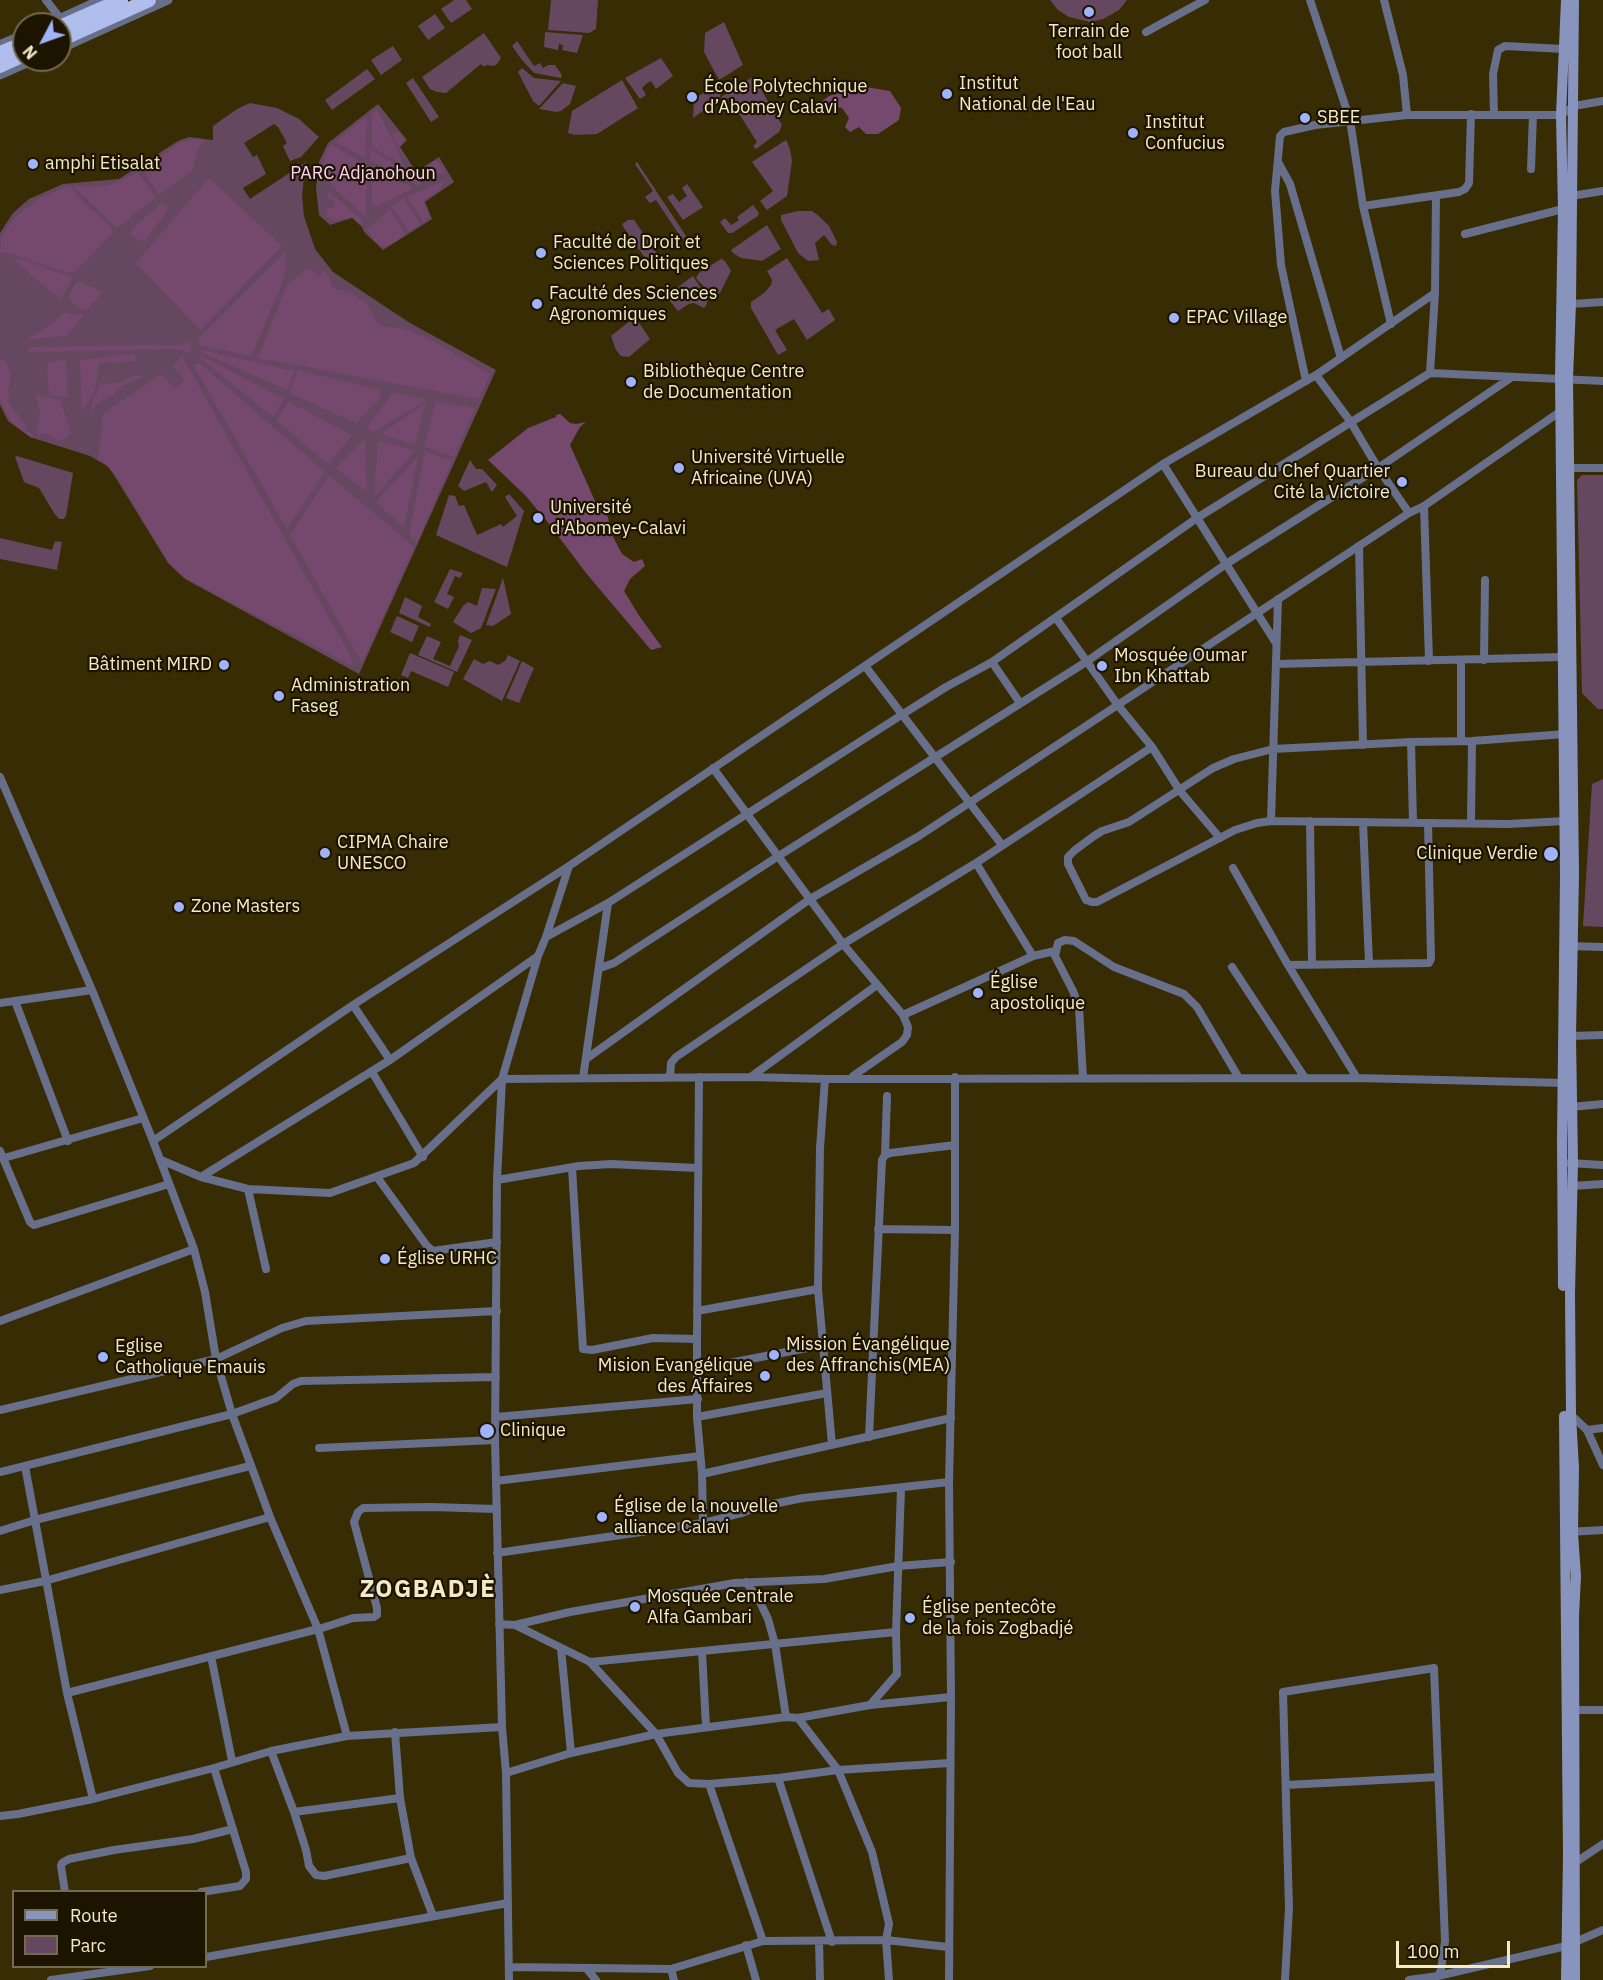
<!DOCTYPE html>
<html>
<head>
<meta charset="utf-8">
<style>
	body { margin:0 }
	#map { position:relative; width:1603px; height:1980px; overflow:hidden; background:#372c03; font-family:"IBM Plex Sans",sans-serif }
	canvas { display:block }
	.legend { position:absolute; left:12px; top:1890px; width:195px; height:78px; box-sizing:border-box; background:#1d1400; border:2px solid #736a50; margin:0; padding:8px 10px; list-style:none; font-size:18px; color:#f5eac7 }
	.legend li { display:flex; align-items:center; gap:12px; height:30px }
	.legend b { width:30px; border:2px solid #736a50 }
	.north { position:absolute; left:12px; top:12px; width:60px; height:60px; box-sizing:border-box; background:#1d1400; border:2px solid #736a50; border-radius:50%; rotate:229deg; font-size:16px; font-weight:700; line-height:24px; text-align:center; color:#f5eac7 }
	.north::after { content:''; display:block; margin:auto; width:21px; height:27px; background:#a0b3fd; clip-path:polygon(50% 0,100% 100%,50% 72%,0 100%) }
	.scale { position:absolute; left:1396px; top:1941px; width:114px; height:27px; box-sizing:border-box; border:3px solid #f5eac7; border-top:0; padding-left:8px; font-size:18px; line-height:21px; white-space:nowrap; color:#f5eac7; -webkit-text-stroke:4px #1d1400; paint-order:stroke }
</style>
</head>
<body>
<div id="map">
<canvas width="1603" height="1980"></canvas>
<ul class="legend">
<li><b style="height:8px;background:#8894be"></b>Route</li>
<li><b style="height:16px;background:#654860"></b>Parc</li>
</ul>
<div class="north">N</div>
<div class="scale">100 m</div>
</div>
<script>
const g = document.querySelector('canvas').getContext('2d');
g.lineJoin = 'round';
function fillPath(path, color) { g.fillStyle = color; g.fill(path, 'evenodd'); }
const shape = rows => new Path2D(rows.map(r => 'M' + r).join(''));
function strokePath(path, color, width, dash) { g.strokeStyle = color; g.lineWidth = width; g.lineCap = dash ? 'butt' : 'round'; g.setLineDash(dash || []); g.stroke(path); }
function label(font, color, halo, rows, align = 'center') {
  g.font = font + ' "IBM Plex Sans",sans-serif'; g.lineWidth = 4.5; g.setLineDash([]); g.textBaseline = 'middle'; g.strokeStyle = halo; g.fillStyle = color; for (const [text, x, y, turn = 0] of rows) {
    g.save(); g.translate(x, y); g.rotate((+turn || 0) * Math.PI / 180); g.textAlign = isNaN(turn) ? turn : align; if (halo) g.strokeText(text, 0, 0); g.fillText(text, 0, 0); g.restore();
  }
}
const green = shape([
	[454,0,466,0,472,9,451,23,441,9],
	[551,0,598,0,596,29,589,33,548,30],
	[1050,0,1127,0,1119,10,1112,14,1103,19,1090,22,1069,17,1058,10],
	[435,14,445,28,428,40,418,26],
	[724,22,743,65,719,80,704,52,705,33],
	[545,32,583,35,577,53,562,50,563,45,559,44,558,50,544,47],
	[484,33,501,58,498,63,494,66,486,65,484,67,481,64,446,93,437,92,430,89,422,77],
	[517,41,534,66,540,63,543,68,548,65,555,65,562,75,561,78,534,73,522,60,512,46],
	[393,46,402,60,381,75,371,60],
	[661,58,673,76,656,89,651,81,647,83,642,88,646,95,640,99,625,78],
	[522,68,534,78,561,81,539,106,533,101,521,78,518,72],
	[367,69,375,79,332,110,325,100],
	[413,78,439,117,431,122,406,83],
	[751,78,755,79,782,125,779,132,756,149,753,146,757,142,729,98,723,100,721,97],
	[622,80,638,108,597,134,575,135,568,133,572,111],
	[563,83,576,86,570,104,561,111,556,112,539,109],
	[717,84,722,90,719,99,693,118,694,99],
	[250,103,277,108,299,119,319,137,301,157,290,161,283,146,287,143,278,127,274,124,244,143,253,157,257,155,266,174,243,188,250,199,306,162,302,195,304,216,315,249,333,272,410,323,496,370,359,674,185,579,168,563,109,467,90,456,30,437,8,421,0,405,0,233,13,213,29,199,63,184,119,179,178,141,189,137,213,140,213,126,237,109],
	[378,104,407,140,400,147,416,172,439,157,454,182,425,202,432,219,383,250,364,232,362,227,352,218,330,225,319,215,316,188,319,162,328,143],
	[786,140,790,149,792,161,787,196,767,210,760,201,773,191,752,162],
	[637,162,686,236,684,238,682,239,656,200,650,203,645,197,653,191,635,164],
	[687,184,703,207,683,220,667,197,673,194,679,202,687,196,682,188],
	[753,205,759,213,758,216,732,233,728,233,720,222,725,218,731,225,739,220,737,217],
	[798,211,812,211,819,216,829,226,837,242,836,246,832,245,824,235,815,243,819,260,808,261,798,253,781,220,781,215],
	[628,220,634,220,660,258,650,265,624,228,622,224],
	[767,225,781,249,762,261,741,258,733,253,731,250],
	[787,258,822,313,829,309,835,320,807,340,794,319,775,330,787,350,778,355,751,308,751,302,764,293,771,285,772,280,767,271],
	[721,259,725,261,731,271,720,293,713,297,696,278,699,273],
	[693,276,708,299,706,306,704,308,694,303,689,304,678,311,666,296],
	[635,317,650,339,629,357,621,356,616,350,611,336],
	[17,456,73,473,66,516,64,519,59,519,54,513,39,488,24,482,15,457],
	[470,460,476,469,482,469,497,485,492,492,486,482,464,491,458,486],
	[1582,475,1603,475,1603,709,1598,709,1582,693,1577,480],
	[509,494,524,511,507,567,436,535,449,495,455,496,459,506,464,505,477,535,501,524,503,527,517,516,505,497],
	[0,538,52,550,55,541,62,542,57,570,0,559],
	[450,569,463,573,460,578,455,576,447,594,454,597,448,609,434,602],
	[503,578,511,614,493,626,486,625],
	[482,588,496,589,481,628,471,633,453,622,463,606,468,602,477,606],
	[405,597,422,606,418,617,431,624,430,627,399,613],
	[397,616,419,626,412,642,390,632],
	[460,635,472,640,457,672,418,655,427,636,441,642,433,659,450,666,459,646,458,641],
	[410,653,454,672,448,687,411,671,408,678,401,675],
	[508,655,520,661,502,701,463,679,474,659,483,664,490,661,498,665,505,661],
	[522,661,534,668,519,703,506,698],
	[1603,779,1603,927,1583,926,1592,784]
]);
const forest = shape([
	[853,81,866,87,890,91,901,108,899,120,878,134,866,134,859,127,850,132,845,127,849,118,842,108,835,107,826,111,818,104,829,96,839,93,846,84],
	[377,110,393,141,404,166,372,147,372,114],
	[367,117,365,158,335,142,350,129],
	[398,131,404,140,399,146,416,173,418,174,436,160,442,167,444,172,423,179,415,174,392,135],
	[192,139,205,140,198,149,192,171,159,195,142,170,179,143],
	[332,145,367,166,366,218,327,181,323,166,327,149],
	[370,149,403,169,422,183,419,186,393,171,370,161],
	[372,169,411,186,412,189,375,207,372,203],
	[138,172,156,197,117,228,73,186,89,187,112,184],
	[209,178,282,246,200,330,136,263],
	[446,180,441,189,424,200,423,204,429,215,423,222,407,196],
	[67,186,70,186,83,202,110,226,113,232,82,265,74,272,65,272,5,252,0,253,1,238,15,217,38,199],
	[328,191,363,221,362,225,352,217,333,221,326,214,327,208,333,208,334,201,328,198],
	[404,198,420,224,409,232,392,206],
	[162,203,169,208,144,242,130,235,133,228],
	[390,209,405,234,397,241,383,247,375,241,369,231,365,231],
	[285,252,286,266,281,286,251,356,200,346,198,339],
	[12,258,23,260,73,277,60,300],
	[311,268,319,277,326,271,333,288,351,293,367,303,375,320,381,327,406,329,429,339,490,374,480,397,471,398,258,358,287,285,307,269],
	[80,282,103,292,87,309,82,311,69,299,69,295,76,283],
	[64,312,83,315,67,336,26,340,53,323],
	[186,342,192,346,191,350,188,353,181,349,28,352,28,347,182,345],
	[201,350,295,371,287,390,201,352],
	[135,353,136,361,99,363,95,391,82,412,80,360],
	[200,355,284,399,273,417,199,357],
	[182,356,349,653,353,666,185,578,169,563,120,481,103,461,98,460,103,414,161,374,175,389,185,379,173,367],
	[66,359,68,397,49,395,47,369,49,362],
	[0,360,5,360,11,375,8,391,9,403,25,424,27,431,34,436,32,438,11,422,0,400],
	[198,362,325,472,287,529,194,366],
	[298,370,379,390,381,393,379,399,356,423,289,393],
	[134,376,145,376,120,387,112,396,95,405,91,416,93,398,97,395,99,386,110,383,120,383],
	[393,392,427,400,374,432,367,428],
	[35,394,60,400,71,432,65,439,57,440,48,434,38,435,37,427,40,413],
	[289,402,352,435,328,464,276,420],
	[436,402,475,408,454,457,424,447],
	[426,403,415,445,381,434],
	[560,414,570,423,576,424,586,422,580,427,570,445,595,501,608,517,611,533,622,554,634,562,642,559,645,566,630,579,624,591,640,617,662,647,651,650,586,573,550,525,525,495,488,460,528,428,556,417,556,415],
	[365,438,367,492,336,468],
	[378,440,415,451,374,497],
	[425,451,452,461,417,542,409,535],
	[418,456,404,528,376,502],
	[329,475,414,547,362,663,290,535]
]);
const minor = shape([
	[46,0,60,18],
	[1310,0,1350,120,1363,206,1391,324],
	[1384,0,1403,75,1407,115],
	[47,24,99,0],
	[1146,32,1205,0],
	[0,44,24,34],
	[1494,115,1493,74,1498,50,1505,46,1564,49],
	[1278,162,1290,184,1341,358],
	[1531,169,1533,115],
	[1571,196,1603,191],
	[1363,206,1459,192,1465,189,1469,183,1471,114],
	[1465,234,1563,209],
	[1571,304,1603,302],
	[1430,373,1435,293,1436,196],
	[1316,375,1350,421,1378,468,1409,513],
	[1306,381,1281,265,1275,191,1280,136,1284,132,1315,125,1407,115,1561,115,1574,106,1603,101],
	[1163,464,1276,643],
	[1565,468,1603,468],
	[1424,506,1429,661],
	[1359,546,1363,745],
	[1056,618,1117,704,1152,747,1180,791,1220,838],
	[1461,660,1461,741],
	[1484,660,1485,580],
	[992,662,1020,703],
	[1276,664,1564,657],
	[865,666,1002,845],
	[1565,734,1472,741,1411,742,1273,749,1234,759,1213,768,1129,822,1102,831,1094,836,1075,850,1068,857,1068,864,1086,900,1092,902,1097,902,1235,830,1257,823,1271,821,1508,824,1565,821],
	[1411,742,1413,822],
	[713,768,843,944,903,1015,908,1027,907,1035,902,1042,853,1076],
	[0,777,92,990,153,1141,194,1249,205,1292,216,1359,232,1414,270,1517,318,1629,347,1736],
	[1271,821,1278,599],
	[1310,821,1312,964],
	[1363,822,1369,963],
	[1471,823,1472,741],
	[1233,868,1288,965,1357,1078],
	[546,937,608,903,903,714,946,687,992,662,1197,518,1430,373,1603,381],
	[1569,946,1603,947],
	[1033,956,1055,951],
	[1288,965,1429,963,1431,959,1428,823],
	[1232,967,1305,1078],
	[600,968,614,963,777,857,1086,662,1226,564,1378,468,1512,377],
	[15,1001,68,1141],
	[0,1003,92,990],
	[353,1005,390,1060],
	[903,1015,1033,956,976,863],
	[1571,1036,1603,1035],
	[586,1059,810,899,919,836,1409,513,1424,506,1561,411],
	[372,1072,423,1157],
	[752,1076,877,985],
	[670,1077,671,1063,676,1057,843,944,976,863,1152,747],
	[699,1077,697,1339,697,1417,702,1474,703,1523],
	[583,1078,608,903],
	[1083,1078,1079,1007,1073,991,1055,956,1058,943,1065,940,1074,941,1114,967,1184,994,1197,1007,1239,1078],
	[825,1079,820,1148,818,1289,832,1445],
	[1571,1107,1603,1104],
	[153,1141,353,1005,569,866,1163,464,1316,375,1435,293],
	[0,1151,30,1222,34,1225,169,1184],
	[885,1155,890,1153,955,1145],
	[4,1158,143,1118],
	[161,1160,201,1177,248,1189,330,1193,414,1163,502,1079,751,1077,825,1079,1357,1078,1566,1083],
	[1569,1163,1603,1165],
	[572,1168,583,1349,592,1350,653,1338,697,1339],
	[201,1177,390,1060,538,956],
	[377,1177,427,1246,433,1251,497,1242],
	[497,1180,579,1166,611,1164,697,1168],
	[1572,1186,1603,1184],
	[248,1189,266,1269],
	[878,1229,955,1230],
	[697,1311,818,1289],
	[0,1321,194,1249],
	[698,1369,823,1345],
	[0,1410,216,1359,282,1328,306,1321,497,1311],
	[1568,1415,1571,1415,1587,1430,1603,1428],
	[496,1417,698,1399],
	[697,1417,827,1393],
	[1587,1430,1603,1465],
	[869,1437,882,1160,885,1155,887,1096],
	[319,1448,495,1440],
	[25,1466,67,1693,93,1799],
	[0,1472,232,1414,276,1398,293,1384,301,1381,496,1377],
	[702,1474,951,1418],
	[496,1481,700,1456],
	[0,1531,35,1520,250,1466],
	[1569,1532,1603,1530],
	[497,1553,703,1523,742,1513,753,1508,803,1498,949,1482],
	[746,1582,759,1600,768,1619,775,1644,786,1717],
	[0,1590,45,1581,270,1517],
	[499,1624,515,1625,590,1662,656,1734,678,1773,689,1783,709,1784,778,1778,838,1770,950,1763],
	[515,1625,570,1612,735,1583,824,1579,898,1566,951,1562],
	[561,1648,571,1753],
	[702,1651,706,1727],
	[211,1656,232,1761],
	[590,1662,896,1632],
	[67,1693,322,1628,353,1618,374,1617,377,1615,377,1608,354,1522,358,1512,363,1508,431,1507,497,1509],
	[870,1705,897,1674,896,1632,901,1489],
	[1572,1710,1603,1710],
	[798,1718,838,1770,872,1852,889,1924,886,1940,889,1980],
	[395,1732,400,1798,411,1858,433,1916],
	[271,1751,294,1812,306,1850,309,1866,316,1875,324,1876,411,1858],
	[506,1773,571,1753,656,1734,786,1717,798,1718,870,1705,951,1697],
	[778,1778,832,1942],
	[709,1784,763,1941],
	[1286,1785,1438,1777],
	[294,1812,400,1798],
	[0,1816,18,1814,93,1799,214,1768,271,1751,347,1736,502,1727],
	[1571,1862,1576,1862,1603,1844],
	[65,1892,61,1866,62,1863,69,1859,114,1850,193,1839,233,1829],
	[201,1892,240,1886,246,1879,246,1872,214,1768],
	[819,1941,820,1980],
	[746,1945,756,1980],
	[206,1957,508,1903],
	[509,1967,671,1969,763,1941,886,1940,948,1947],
	[586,1968,596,1980],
	[671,1969,674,1980],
	[51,1980,150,1966],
	[509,1980,506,1773,502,1727,495,1440,497,1180,502,1079,538,956,546,937,569,866],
	[949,1980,951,1697,949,1482,955,1230,955,1077],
	[1285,1980,1289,1908,1283,1692,1434,1668,1445,1941,1441,1970,1438,1976],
	[1409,1980,1438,1976,1566,1946,1603,1930]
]);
const tertiary = shape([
	[60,49,168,0],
	[0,75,34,60]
]);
const secondary = shape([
	[1574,0,1571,304,1568,378,1574,875,1571,1036,1573,1163,1570,1294,1571,1415,1574,1468,1573,1533,1576,1576,1574,1616,1575,1980],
	[1563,1286,1562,1140,1565,876,1560,377,1563,209,1561,115,1566,0],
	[1564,1416,1568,1855,1566,1980]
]);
const trunk = shape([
	[60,27,121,0],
	[60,40,149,0],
	[0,53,24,43],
	[0,66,24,55]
]);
const markers = [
	[1089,12,6,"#a0b3fd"],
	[947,94,6,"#a0b3fd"],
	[692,97,6,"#a0b3fd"],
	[1305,118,6,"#a0b3fd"],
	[1133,133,6,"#a0b3fd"],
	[33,164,6,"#a0b3fd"],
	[541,253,6,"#a0b3fd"],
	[537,304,6,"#a0b3fd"],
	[1174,318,6,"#a0b3fd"],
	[631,382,6,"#a0b3fd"],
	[679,468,6,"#a0b3fd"],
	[1402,482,6,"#a0b3fd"],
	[538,518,6,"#a0b3fd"],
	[224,665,6,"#a0b3fd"],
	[1102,666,6,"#a0b3fd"],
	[279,696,6,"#a0b3fd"],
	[325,853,6,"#a0b3fd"],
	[1551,854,8,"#a0b3fd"],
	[179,907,6,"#a0b3fd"],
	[978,993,6,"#a0b3fd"],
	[385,1259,6,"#a0b3fd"],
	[774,1355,6,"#a0b3fd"],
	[103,1357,6,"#a0b3fd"],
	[765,1376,6,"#a0b3fd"],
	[487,1431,8,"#a0b3fd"],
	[602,1517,6,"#a0b3fd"],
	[635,1607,6,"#a0b3fd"],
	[910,1618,6,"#a0b3fd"]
];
const poiNames = [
	["Terrain de",1089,32,"center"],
	["foot ball",1089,53,"center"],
	["Institut",959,84],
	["National de l'Eau",959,105],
	["École Polytechnique",704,87],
	["d’Abomey Calavi",704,108],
	["SBEE",1317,118],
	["Institut",1145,123],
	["Confucius",1145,144],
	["amphi Etisalat",45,164],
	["Faculté de Droit et",553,243],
	["Sciences Politiques",553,264],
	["Faculté des Sciences",549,294],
	["Agronomiques",549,315],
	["EPAC Village",1186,318],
	["Bibliothèque Centre",643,372],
	["de Documentation",643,393],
	["Université Virtuelle",691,458],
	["Africaine (UVA)",691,479],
	["Bureau du Chef Quartier",1390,472,"right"],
	["Cité la Victoire",1390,493,"right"],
	["Université",550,508],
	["d'Abomey-Calavi",550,529],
	["Mosquée Oumar",1114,656],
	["Ibn Khattab",1114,677],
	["Bâtiment MIRD",212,665,"right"],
	["Administration",291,686],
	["Faseg",291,707],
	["CIPMA Chaire",337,843],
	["UNESCO",337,864],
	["Clinique Verdie",1538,854,"right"],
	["Zone Masters",191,907],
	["Église",990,983],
	["apostolique",990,1004],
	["Église URHC",397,1259],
	["Mission Évangélique",786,1345],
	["des Affranchis(MEA)",786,1366],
	["Eglise",115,1347],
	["Catholique Emauis",115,1368],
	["Mision Evangélique",753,1366,"right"],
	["des Affaires",753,1387,"right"],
	["Clinique",500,1431],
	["Église de la nouvelle",614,1507],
	["alliance Calavi",614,1528],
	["Mosquée Centrale",647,1597],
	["Alfa Gambari",647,1618],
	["Église pentecôte",922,1608],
	["de la fois Zogbadjé",922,1629]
];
const parkNames = [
	["PARC Adjanohoun",363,174]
];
const districtNames = [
	["ZOGBADJÈ",428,1590]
];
fillPath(green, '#654860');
fillPath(forest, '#75486e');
strokePath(minor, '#676f8a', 8);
strokePath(tertiary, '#676f8a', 9);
strokePath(secondary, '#8894be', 10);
strokePath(trunk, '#b0beee', 14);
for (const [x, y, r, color] of markers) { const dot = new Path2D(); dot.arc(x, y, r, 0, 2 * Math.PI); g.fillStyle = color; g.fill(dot); strokePath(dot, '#1d1400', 2); }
label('18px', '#f5eac7', '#1d1400', poiNames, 'left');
label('18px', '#ffd3f6', '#1d1400', parkNames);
g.letterSpacing = '1.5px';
label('bold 24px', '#f5eac7', '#1d1400', districtNames);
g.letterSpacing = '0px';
</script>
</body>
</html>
